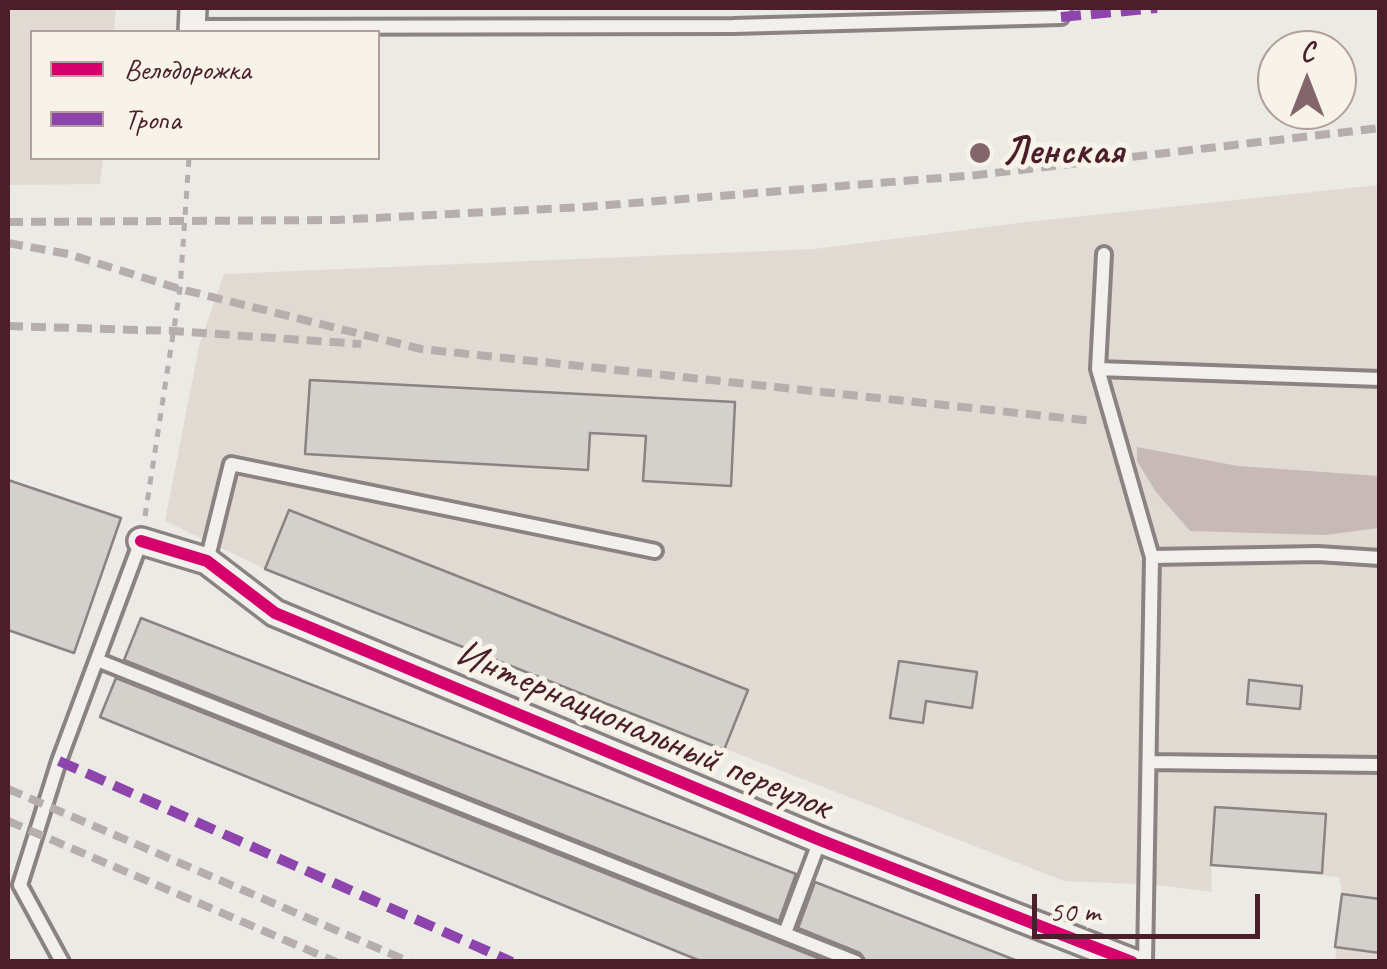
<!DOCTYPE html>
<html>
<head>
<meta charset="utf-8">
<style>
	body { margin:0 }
	#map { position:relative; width:1387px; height:969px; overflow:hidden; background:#eceae4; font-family:Caveat,sans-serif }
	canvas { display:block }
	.frame { position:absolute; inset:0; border:10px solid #4a1f2b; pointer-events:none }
	.legend { position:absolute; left:30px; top:30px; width:350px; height:130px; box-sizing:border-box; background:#f7f3e8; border:2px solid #b29e9c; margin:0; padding:12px 18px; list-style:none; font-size:30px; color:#4a1f2b }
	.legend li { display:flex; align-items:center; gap:20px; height:50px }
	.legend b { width:50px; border:2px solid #b29e9c }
	.north { position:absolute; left:1257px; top:30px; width:100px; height:100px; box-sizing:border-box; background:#f7f3e8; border:2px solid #b29e9c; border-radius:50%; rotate:0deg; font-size:28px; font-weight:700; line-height:40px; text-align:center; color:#4a1f2b }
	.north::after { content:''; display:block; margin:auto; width:35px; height:45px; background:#83666c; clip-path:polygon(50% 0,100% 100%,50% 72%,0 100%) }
	.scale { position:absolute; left:1032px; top:894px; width:228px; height:45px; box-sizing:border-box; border:5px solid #4a1f2b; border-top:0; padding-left:12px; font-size:30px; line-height:35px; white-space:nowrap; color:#4a1f2b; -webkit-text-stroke:8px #f7f3e8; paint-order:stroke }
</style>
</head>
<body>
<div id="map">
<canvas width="1387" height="969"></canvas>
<div class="frame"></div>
<ul class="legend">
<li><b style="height:12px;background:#d6006c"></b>Велодорожка</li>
<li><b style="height:12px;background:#8e44ad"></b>Тропа</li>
</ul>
<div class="north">С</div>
<div class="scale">50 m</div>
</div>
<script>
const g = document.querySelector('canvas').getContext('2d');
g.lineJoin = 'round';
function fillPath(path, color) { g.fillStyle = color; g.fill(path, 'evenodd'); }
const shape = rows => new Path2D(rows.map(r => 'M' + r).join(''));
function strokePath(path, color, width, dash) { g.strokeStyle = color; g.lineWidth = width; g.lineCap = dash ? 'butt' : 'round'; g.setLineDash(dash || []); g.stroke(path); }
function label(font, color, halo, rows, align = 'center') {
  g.font = font + ' Caveat,sans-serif'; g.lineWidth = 10; g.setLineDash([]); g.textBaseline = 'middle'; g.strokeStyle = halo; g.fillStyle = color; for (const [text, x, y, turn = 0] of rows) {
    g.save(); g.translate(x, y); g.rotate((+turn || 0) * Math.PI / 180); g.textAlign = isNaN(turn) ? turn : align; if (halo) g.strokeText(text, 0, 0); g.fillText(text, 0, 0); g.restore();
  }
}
const built = shape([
	[8,8,116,8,114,32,32,32,32,158,103,158,100,184,8,185],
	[1379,185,1379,961,1335,961,1342,894,1339,877,1211,865,1212,892,1158,885,1064,881,265,569,165,521,199,346,224,274,814,249,1027,222]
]);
const water = shape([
	[1137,447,1238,466,1379,476,1379,528,1325,535,1190,531,1156,492,1137,461]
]);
const building = shape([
	[310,380,735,402,731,486,643,481,646,436,590,433,588,470,305,454,310,380],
	[8,480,121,518,74,653,8,630,8,480],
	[289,510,748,690,724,750,265,569,289,510],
	[141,618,796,874,779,921,124,660,141,618],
	[899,661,977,672,972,708,926,701,923,723,890,718,899,661],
	[116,678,828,962,703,962,100,717,116,678],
	[1249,680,1302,686,1300,709,1247,704,1249,680],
	[1215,807,1326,814,1322,873,1211,865,1215,807],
	[815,882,1015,960,1015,962,866,962,860,953,798,928,815,882],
	[1342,894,1380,899,1380,953,1335,947,1342,894]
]);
const path = shape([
	[145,516,180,289,189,158]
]);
const service = shape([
	[192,27,733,26,1061,17,1064,8],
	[1104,254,1098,369,1152,557],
	[1098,369,1380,379],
	[207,561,231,464,655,551],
	[97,660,856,962],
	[1150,762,1380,765],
	[785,933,820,840],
	[62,962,20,885,59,761,141,541],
	[1145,962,1152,557,1318,554,1380,558]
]);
const minor = shape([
	[192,32,193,8],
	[141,541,207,561,275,613,820,840,1132,962]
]);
const rail = shape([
	[8,222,336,220,584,207,977,175,1380,128],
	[8,243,68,254,180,289,421,349,1093,421],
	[8,326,174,331,361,344],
	[8,789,410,962],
	[8,821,336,962]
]);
const quiet = shape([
	[1061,17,1157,8],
	[59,761,512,962]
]);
const cycleway = shape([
	[141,541,207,561,275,613,820,840,1132,962]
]);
const markers = [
	[980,153,12,"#83666c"]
];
const poiNames = [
	["Ленская",1002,153]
];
const streetNames = [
	["Интернациональный переулок",643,731,23]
];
fillPath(built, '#e1dad3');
fillPath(water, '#c7b9b6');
fillPath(building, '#d4d0cc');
strokePath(building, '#8b8282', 2.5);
strokePath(service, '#8b8282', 20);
strokePath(minor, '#8b8282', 32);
strokePath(path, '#b5aead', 5, [8, 8]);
strokePath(service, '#f1f0ec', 12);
strokePath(minor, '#f1f0ec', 25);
strokePath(rail, '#b5aead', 8, [15, 8]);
strokePath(quiet, '#8e44ad', 10, [20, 10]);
strokePath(cycleway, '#d6006c', 12);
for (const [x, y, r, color] of markers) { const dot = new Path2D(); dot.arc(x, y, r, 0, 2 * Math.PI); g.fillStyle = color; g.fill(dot); strokePath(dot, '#f7f3e8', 4); }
label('bold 40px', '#4a1f2b', '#f7f3e8', poiNames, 'left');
label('40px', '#4a1f2b', '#f7f3e8', streetNames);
</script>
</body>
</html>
